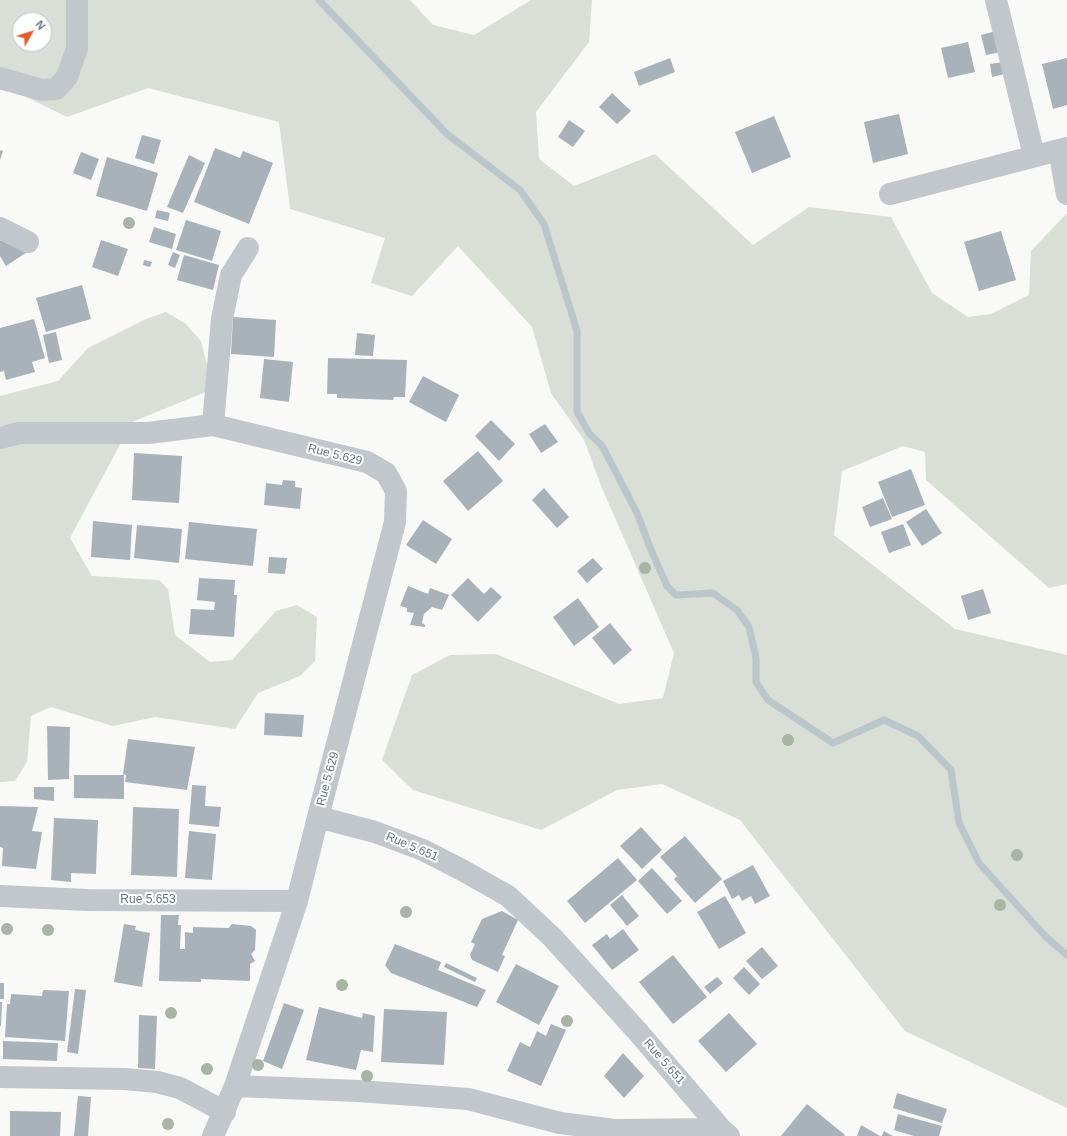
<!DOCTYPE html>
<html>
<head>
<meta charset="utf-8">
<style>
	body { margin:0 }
	#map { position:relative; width:1067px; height:1136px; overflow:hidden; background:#f9f9f7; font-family:Helvetica,sans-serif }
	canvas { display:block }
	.north { position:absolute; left:12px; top:12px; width:40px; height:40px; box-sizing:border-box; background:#fff; border:1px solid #c1c7cd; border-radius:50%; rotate:51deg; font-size:11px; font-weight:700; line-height:16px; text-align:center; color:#647482 }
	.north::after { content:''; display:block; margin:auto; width:14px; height:18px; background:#e25a2d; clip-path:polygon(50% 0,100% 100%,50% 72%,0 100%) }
</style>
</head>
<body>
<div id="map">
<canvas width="1067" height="1136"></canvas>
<div class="north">N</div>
</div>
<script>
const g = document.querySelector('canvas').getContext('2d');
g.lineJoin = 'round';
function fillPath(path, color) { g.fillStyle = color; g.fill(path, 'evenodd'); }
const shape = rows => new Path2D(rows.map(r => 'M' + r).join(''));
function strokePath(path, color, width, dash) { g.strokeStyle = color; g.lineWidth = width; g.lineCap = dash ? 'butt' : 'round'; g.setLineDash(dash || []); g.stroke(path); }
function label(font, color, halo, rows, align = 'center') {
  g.font = font + ' Helvetica,sans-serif'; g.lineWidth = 4; g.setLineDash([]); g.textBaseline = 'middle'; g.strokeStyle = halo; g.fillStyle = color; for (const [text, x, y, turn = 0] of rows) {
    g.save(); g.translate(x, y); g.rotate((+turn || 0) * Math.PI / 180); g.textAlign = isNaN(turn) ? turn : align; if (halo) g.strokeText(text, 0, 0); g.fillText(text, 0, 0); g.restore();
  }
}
const green = shape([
	[0,0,410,0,433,25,474,35,531,0,592,0,589,42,536,112,539,159,574,186,655,154,753,245,809,207,891,217,932,293,968,317,991,314,1029,295,1031,251,1067,213,1067,584,1049,588,926,480,925,452,903,446,842,471,834,535,955,629,1067,655,1067,1108,905,1031,740,820,662,784,617,790,541,830,413,790,382,760,412,675,450,655,496,654,619,704,663,698,674,653,602,488,584,440,551,393,532,327,458,246,412,296,371,283,385,238,290,209,279,122,148,88,67,117,0,84],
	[20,20,44,20,44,44,20,44],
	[166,312,186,324,201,341,213,389,132,422,70,538,92,576,159,580,168,589,175,635,210,662,232,660,276,611,297,605,317,617,315,661,300,676,258,693,235,729,155,717,113,726,51,707,31,716,27,762,15,781,0,782,0,396,58,381,88,348,146,319]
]);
const stream = shape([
	[319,0,447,134,520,190,544,224,577,331,577,412,589,433,602,446,621,482,637,513,651,550,667,586,676,595,713,593,737,610,749,627,756,658,756,682,768,700,833,743,884,720,918,736,951,770,959,823,979,863,1046,937,1067,955]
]);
const building = shape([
	[996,31,1001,52,986,55,981,35],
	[968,42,975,72,948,78,941,48],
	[670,58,675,72,639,86,634,72],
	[1067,58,1067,105,1053,109,1042,64],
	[1003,62,1005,74,992,77,990,64],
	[612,93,631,111,617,124,599,107],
	[899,114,908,154,873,163,864,122],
	[774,116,791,157,752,173,735,132],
	[569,120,585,131,573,147,558,137],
	[142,135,161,140,154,164,135,158],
	[215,148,240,158,243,151,273,163,249,224,194,202],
	[0,150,3,151,0,160],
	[81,152,99,159,91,180,73,173],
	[189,155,205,163,183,213,167,207],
	[107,157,158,173,147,211,96,196],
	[157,210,170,213,168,221,155,218],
	[186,220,221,231,212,261,176,250],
	[154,227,176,234,172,249,149,242],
	[1001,231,1016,280,979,291,964,242],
	[7,237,27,252,6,266,0,256,0,241],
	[101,240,128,249,118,276,92,267],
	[173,252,180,255,175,268,168,265],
	[184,255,219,265,213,290,177,280],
	[144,260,152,262,150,267,143,265],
	[82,285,91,319,46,332,36,298],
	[233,317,276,320,274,357,231,354],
	[34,319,45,358,32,362,35,372,6,380,4,371,0,372,0,328],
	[56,332,62,360,49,363,43,335],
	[357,333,375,335,373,356,355,355],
	[328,358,407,360,405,397,394,397,393,400,337,398,337,394,327,394],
	[264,359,293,362,289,402,260,398],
	[423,376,459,395,446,422,409,402],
	[491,420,515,444,499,461,475,436],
	[545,424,558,442,541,453,529,434],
	[478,451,503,481,468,511,443,481],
	[134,453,182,456,179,503,132,500],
	[911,469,925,505,892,517,878,482],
	[283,480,295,481,295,487,302,488,300,509,264,505,266,483,282,485],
	[544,488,569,517,557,528,532,500],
	[883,498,892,519,870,527,862,507],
	[926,509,942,533,922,546,906,522],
	[423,520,452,539,436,564,406,545],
	[93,521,132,525,130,560,91,557],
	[189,522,257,529,253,566,185,559],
	[903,524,911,545,889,553,881,532],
	[137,525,182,529,179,563,134,558],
	[269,557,287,558,285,574,268,573],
	[593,558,603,569,587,583,577,571],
	[199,578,235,580,234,595,237,595,234,637,189,634,191,609,214,610,215,602,197,600],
	[468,578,484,594,491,587,502,597,478,622,451,595],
	[408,586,428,594,430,588,449,595,442,610,432,607,424,614,422,623,425,625,425,627,410,625,414,613,407,612,407,608,400,606],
	[983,589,991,613,968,620,961,596],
	[578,598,599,627,574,646,553,617],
	[610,623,632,650,614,665,592,638],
	[265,713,304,715,302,737,264,735],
	[47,726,70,727,69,779,48,780],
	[128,739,195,747,187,790,125,782,126,775,123,774],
	[74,775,124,775,124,799,74,798],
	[192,785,206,786,205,806,221,807,219,827,189,824],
	[34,787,54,787,54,801,34,799],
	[0,806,38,807,32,831,42,832,36,869,2,866,3,848,0,847],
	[133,807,179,809,177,877,131,875],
	[54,818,98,820,96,874,71,873,71,882,51,880],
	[641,827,662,850,642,869,620,846],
	[189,831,216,834,212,880,185,878],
	[685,836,722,879,695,903,674,879,677,876,660,857],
	[618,858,637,880,585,923,567,901],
	[753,865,770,896,755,904,751,896,742,901,739,895,732,899,723,881],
	[652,868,682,901,667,914,638,881],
	[622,895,639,916,627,926,610,905],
	[725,896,746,933,719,949,697,912],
	[502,911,518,920,502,955,505,956,498,972,472,960,470,955,475,944,471,942,482,919],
	[161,915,179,915,178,925,181,925,180,949,185,949,185,932,193,933,193,927,229,928,232,924,251,926,256,930,255,950,251,954,255,961,250,964,250,981,201,979,201,982,159,981],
	[124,924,136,926,135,930,150,933,142,987,114,982],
	[623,929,639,950,612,970,592,945,607,934,610,939],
	[395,944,441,962,438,970,486,990,477,1007,391,973,385,965],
	[762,947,778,966,762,979,746,961],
	[673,955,707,997,673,1024,639,982],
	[446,963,477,978,475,982,444,967],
	[516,964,559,986,539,1025,496,1002],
	[744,967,760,984,749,995,733,978],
	[717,977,723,983,710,994,704,987],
	[0,983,4,983,4,999,0,999],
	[75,989,86,990,78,1054,67,1052],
	[43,990,69,991,65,1041,5,1037,7,1004,10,1004,11,994,42,996],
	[0,1002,2,1002,1,1026,0,1026],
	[284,1003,304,1010,282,1069,263,1061],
	[319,1007,362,1018,363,1013,375,1016,373,1052,361,1050,356,1070,306,1060],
	[384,1009,447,1012,444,1065,381,1062],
	[729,1013,757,1044,726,1072,698,1041],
	[139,1015,157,1016,155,1069,138,1068],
	[551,1024,566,1030,541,1086,507,1071,520,1042,530,1047,537,1031,546,1036],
	[3,1041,58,1043,57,1061,3,1059],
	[623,1053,644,1076,624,1098,604,1076],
	[897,1093,947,1109,942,1123,893,1108],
	[78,1096,91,1097,88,1136,74,1136],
	[807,1104,845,1135,844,1136,781,1136],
	[10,1111,61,1112,60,1136,10,1136],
	[898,1114,942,1126,939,1136,914,1136,894,1130],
	[861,1125,880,1136,857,1136],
	[884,1131,893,1136,882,1136]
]);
const minor = shape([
	[996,0,1034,156],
	[0,78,42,90,56,89,67,77,77,48,77,0],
	[1059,150,1067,194],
	[890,194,1067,148],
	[0,228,28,242],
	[213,425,222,319,231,275,248,248],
	[0,438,19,433,148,433,213,425,367,462,386,473,396,491,395,522,318,817],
	[0,896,88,900,297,901],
	[0,1077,125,1079,157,1082,180,1088,225,1112],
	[235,1086,358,1091,468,1099,560,1123,615,1130,721,1129],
	[213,1136,235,1086,297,901,318,817,375,832,423,850,462,870,508,896,552,937,638,1032,721,1129,729,1136]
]);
const trees = [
	[129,223],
	[645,568],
	[788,740],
	[1017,855],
	[1000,905],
	[406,912],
	[7,929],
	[48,930],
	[342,985],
	[171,1013],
	[567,1021],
	[258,1065],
	[207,1069],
	[367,1076],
	[168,1124]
];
const streetNames = [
	["Rue 5.629",335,455,14],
	["Rue 5.629",328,779,-75],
	["Rue 5.651",412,847,23],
	["Rue 5.653",148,900],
	["Rue 5.651",664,1062,49]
];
fillPath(green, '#d9ded6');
strokePath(stream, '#bbc6cb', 7);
fillPath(building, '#a9b2b8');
strokePath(minor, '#c2c7cb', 22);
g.fillStyle = '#a9b3a6';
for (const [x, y] of trees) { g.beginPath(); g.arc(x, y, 6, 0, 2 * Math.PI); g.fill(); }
label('12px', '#647482', '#fff', streetNames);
</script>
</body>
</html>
